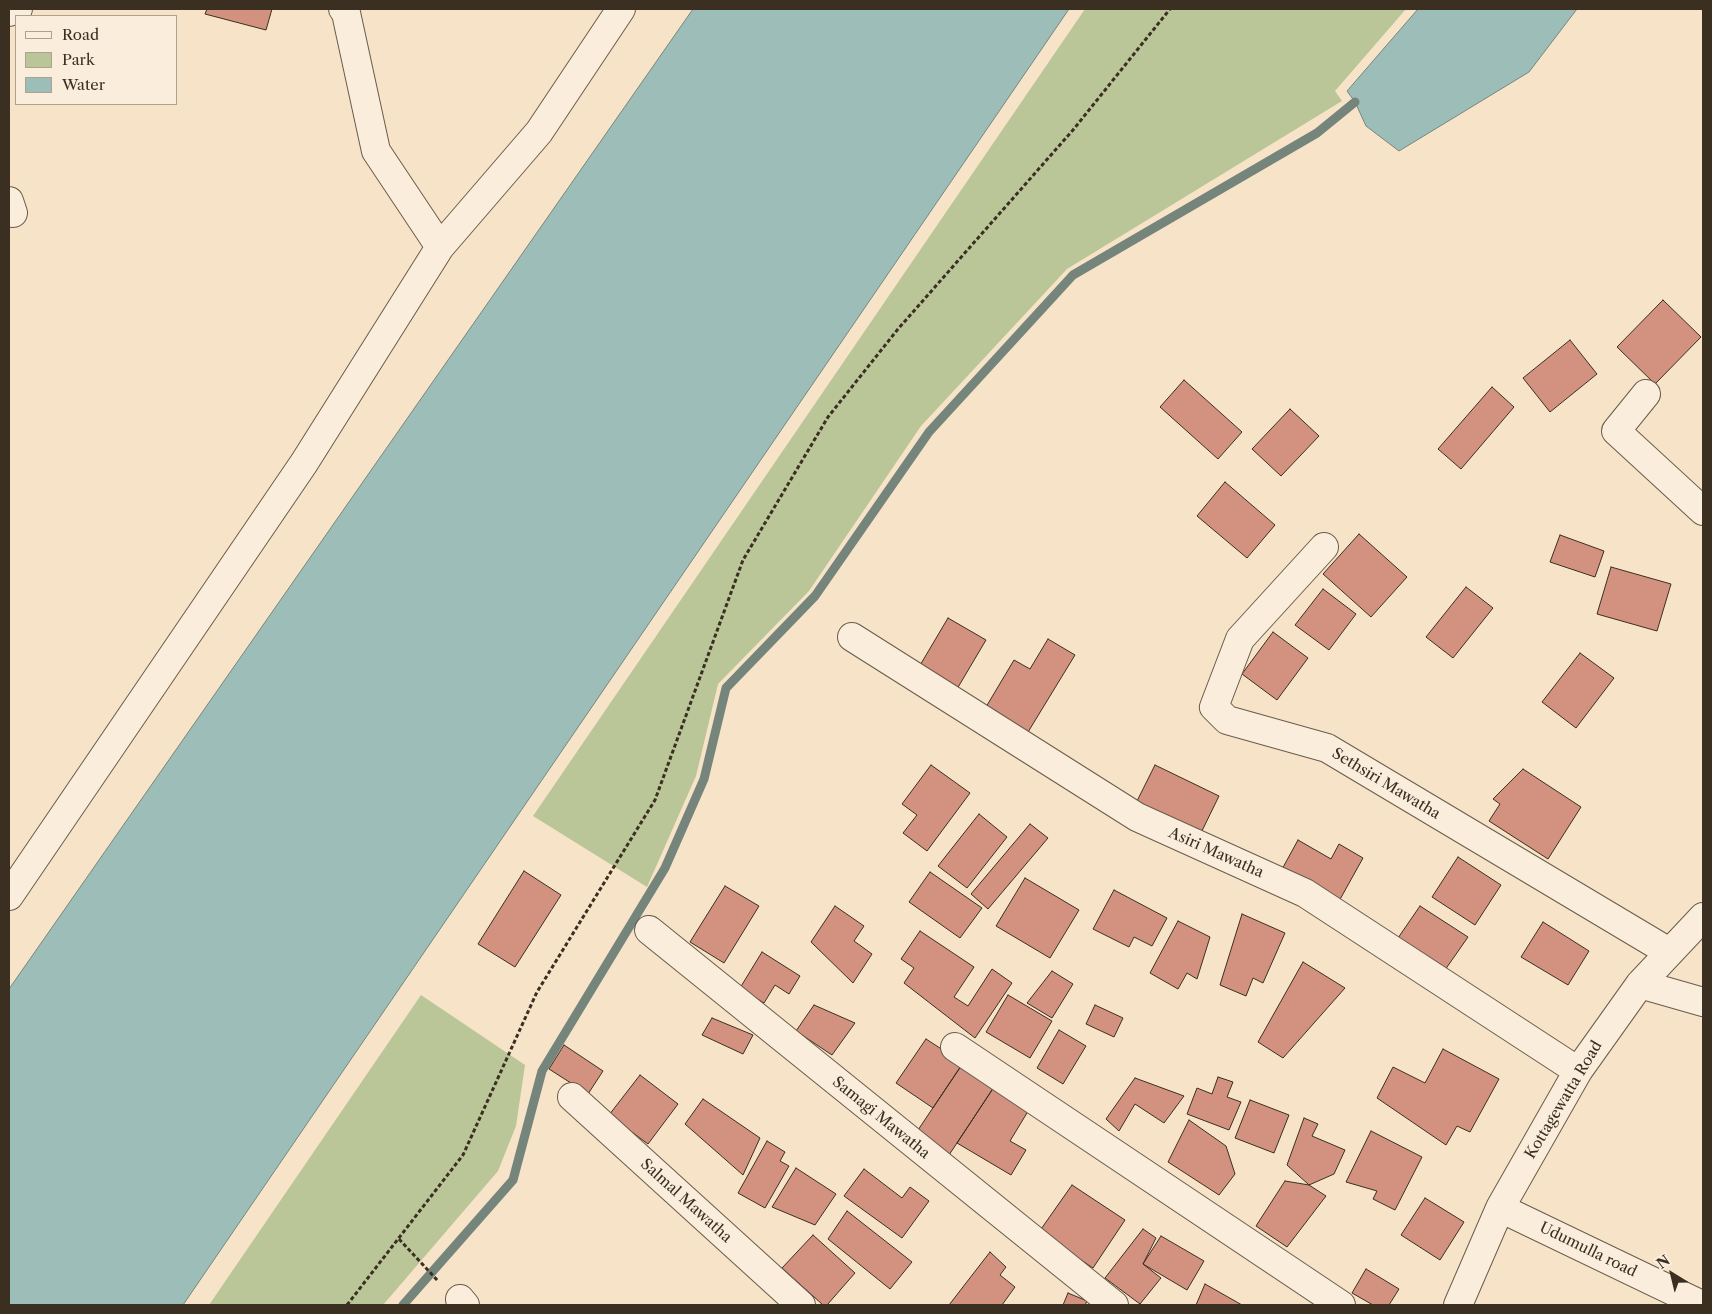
<!DOCTYPE html>
<html>
<head>
<meta charset="utf-8">
<style>
	body { margin:0 }
	#map { position:relative; width:1712px; height:1314px; overflow:hidden; background:#f7e4c8; font-family:"Libre Caslon Text",serif }
	canvas { display:block }
	.frame { position:absolute; inset:0; border:10px solid #3a2f21; pointer-events:none }
	.legend { position:absolute; left:15px; top:15px; width:162px; height:90px; box-sizing:border-box; background:#faeddb; border:1px solid #ada191; margin:0; padding:6px 9px; list-style:none; font-size:15px; color:#3a2f21 }
	.legend li { display:flex; align-items:center; gap:10px; height:25px }
	.legend b { width:25px; border:1px solid #ada191 }
	.north { position:absolute; left:1647px; top:1249px; width:50px; height:50px; -webkit-text-stroke:4px #faeddb; paint-order:stroke; rotate:324deg; font-size:14px; font-weight:700; line-height:20px; text-align:center; color:#3a2f21 }
	.north::after { content:''; display:block; margin:auto; width:18px; height:22px; background:#3a2f21; clip-path:polygon(50% 0,100% 100%,50% 72%,0 100%) }
</style>
</head>
<body>
<div id="map">
<canvas width="1712" height="1314"></canvas>
<div class="frame"></div>
<ul class="legend">
<li><b style="height:6px;background:#faeddb"></b>Road</li>
<li><b style="height:14px;background:#bac598"></b>Park</li>
<li><b style="height:14px;background:#9dbeb8"></b>Water</li>
</ul>
<div class="north">N</div>
</div>
<script>
const g = document.querySelector('canvas').getContext('2d');
g.lineJoin = 'round';
function fillPath(path, color) { g.fillStyle = color; g.fill(path, 'evenodd'); }
const shape = rows => new Path2D(rows.map(r => 'M' + r).join(''));
function strokePath(path, color, width, dash) { g.strokeStyle = color; g.lineWidth = width; g.lineCap = dash ? 'butt' : 'round'; g.setLineDash(dash || []); g.stroke(path); }
function label(font, color, halo, rows, align = 'center') {
  g.font = font + ' "Libre Caslon Text",serif'; g.lineWidth = 4; g.setLineDash([]); g.textBaseline = 'middle'; g.strokeStyle = halo; g.fillStyle = color; for (const [text, x, y, turn = 0] of rows) {
    g.save(); g.translate(x, y); g.rotate((+turn || 0) * Math.PI / 180); g.textAlign = isNaN(turn) ? turn : align; if (halo) g.strokeText(text, 0, 0); g.fillText(text, 0, 0); g.restore();
  }
}
const green = shape([
	[1085,9,1406,9,1335,91,1342,101,1067,269,921,426,809,591,718,684,696,776,647,887,533,816],
	[421,995,525,1065,516,1126,498,1171,383,1305,209,1305]
]);
const water = shape([
	[693,9,1069,9,183,1305,9,1305,9,989,693,9],
	[1418,9,1577,9,1529,72,1399,151,1366,126,1355,102,1347,91,1418,9]
]);
const stream = shape([
	[403,1305,513,1180,542,1071,665,868,704,779,726,688,815,596,929,432,1073,275,1317,133,1355,102]
]);
const building = shape([
	[207,9,272,9,266,30,205,14,207,9],
	[1663,300,1701,337,1655,384,1617,347,1663,300],
	[1570,340,1597,374,1550,412,1523,378,1570,340],
	[1184,380,1242,432,1218,459,1160,407,1184,380],
	[1492,387,1514,407,1461,469,1438,449,1492,387],
	[1290,409,1319,436,1281,476,1252,449,1290,409],
	[1225,482,1275,525,1247,558,1197,516,1225,482],
	[1359,534,1407,577,1371,617,1323,574,1359,534],
	[1560,535,1604,551,1595,577,1550,562,1560,535],
	[1611,567,1671,584,1657,631,1597,614,1611,567],
	[1466,587,1493,608,1453,658,1426,637,1466,587],
	[1323,589,1356,614,1329,650,1295,625,1323,589],
	[948,618,986,640,957,689,919,667,948,618],
	[1273,632,1308,658,1277,700,1242,674,1273,632],
	[1048,639,1075,655,1025,737,983,712,1014,660,1030,669,1048,639],
	[1580,653,1614,678,1576,728,1542,702,1580,653],
	[931,765,970,793,927,851,903,833,917,815,902,804,931,765],
	[1155,765,1219,796,1199,837,1135,805,1155,765],
	[1523,769,1581,807,1548,859,1489,821,1500,804,1493,799,1523,769],
	[979,814,1007,837,967,888,938,866,979,814],
	[1030,824,1048,838,988,909,971,894,1030,824],
	[1298,840,1331,859,1339,844,1363,858,1338,903,1281,871,1298,840],
	[1458,857,1501,885,1475,925,1432,897,1458,857],
	[524,871,561,895,515,967,478,944,524,871],
	[930,872,982,908,960,938,909,902,930,872],
	[1025,878,1079,910,1050,958,996,926,1025,878],
	[725,886,759,906,724,963,690,942,725,886],
	[1114,890,1167,918,1152,946,1134,937,1129,947,1093,929,1114,890],
	[835,906,864,926,854,941,872,954,853,983,811,942,835,906],
	[1420,906,1468,937,1445,970,1398,938,1420,906],
	[1242,914,1285,933,1263,983,1253,978,1246,996,1220,985,1242,914],
	[1178,921,1210,937,1197,979,1187,973,1178,989,1150,973,1178,921],
	[1543,922,1589,951,1568,985,1521,957,1543,922],
	[920,931,974,967,954,997,968,1006,992,969,1012,983,975,1038,904,983,914,968,901,959,920,931],
	[762,952,800,976,789,994,775,985,764,1003,740,988,762,952],
	[1303,962,1345,988,1283,1058,1258,1042,1303,962],
	[1052,971,1073,984,1052,1018,1027,1003,1052,971],
	[1008,995,1052,1021,1030,1058,986,1032,1008,995],
	[814,1005,855,1023,832,1055,796,1031,814,1005],
	[1095,1005,1123,1018,1114,1037,1086,1024,1095,1005],
	[712,1018,753,1035,743,1054,702,1035,712,1018],
	[1059,1030,1086,1046,1063,1084,1037,1068,1059,1030],
	[926,1039,963,1063,933,1108,896,1083,926,1039],
	[564,1045,603,1071,588,1094,549,1069,564,1045],
	[1443,1049,1499,1079,1470,1132,1457,1126,1446,1145,1377,1098,1393,1067,1425,1083,1443,1049],
	[963,1063,994,1087,949,1155,916,1133,963,1063],
	[640,1075,678,1104,648,1144,609,1115,640,1075],
	[1218,1077,1233,1082,1227,1097,1241,1102,1229,1130,1187,1114,1197,1088,1212,1094,1218,1077],
	[1135,1078,1184,1096,1164,1123,1135,1104,1119,1131,1106,1119,1135,1078],
	[994,1087,1030,1108,1010,1141,1026,1150,1011,1175,957,1143,994,1087],
	[703,1099,760,1138,743,1175,685,1124,703,1099],
	[1250,1100,1289,1115,1274,1153,1235,1138,1250,1100],
	[1304,1118,1318,1124,1312,1136,1345,1150,1334,1174,1309,1185,1287,1165,1304,1118],
	[1189,1120,1226,1146,1235,1174,1219,1195,1168,1162,1189,1120],
	[1371,1131,1422,1157,1395,1210,1373,1199,1377,1191,1346,1182,1371,1131],
	[767,1141,785,1152,780,1161,789,1166,765,1208,738,1193,767,1141],
	[796,1168,836,1194,815,1225,772,1207,796,1168],
	[864,1169,902,1198,910,1187,929,1201,902,1238,844,1196,864,1169],
	[1285,1181,1309,1185,1326,1196,1287,1247,1256,1226,1285,1181],
	[1072,1185,1125,1220,1093,1268,1039,1232,1072,1185],
	[1425,1198,1464,1222,1440,1260,1401,1235,1425,1198],
	[847,1211,912,1262,890,1289,828,1239,847,1211],
	[1143,1229,1156,1238,1143,1264,1161,1278,1140,1304,1105,1278,1143,1229],
	[813,1235,855,1273,827,1305,823,1305,782,1268,813,1235],
	[1161,1236,1204,1261,1187,1290,1143,1264,1161,1236],
	[990,1252,1006,1267,1000,1275,1015,1287,1002,1305,949,1305,990,1252],
	[1366,1269,1399,1289,1389,1305,1373,1305,1352,1293,1366,1269],
	[1205,1284,1242,1305,1196,1305,1205,1284],
	[1068,1293,1087,1301,1085,1305,1063,1305,1068,1293]
]);
const path = shape([
	[399,1239,438,1281],
	[347,1305,463,1155,537,992,655,800,743,560,828,417,898,329,1073,130,1170,9]
]);
const minor = shape([
	[343,9,346,13,376,151,440,247],
	[9,12,18,9],
	[9,201,13,213],
	[1646,394,1616,431,1703,511],
	[1324,547,1240,639,1214,707,1227,720,1327,748,1669,952],
	[852,637,1137,817,1305,893,1578,1071],
	[9,896,304,463,440,247,539,132,621,9],
	[649,930,1114,1305],
	[1640,984,1703,1002],
	[955,1047,1341,1305],
	[572,1097,801,1305],
	[1500,1208,1702,1305],
	[460,1299,465,1305],
	[1458,1305,1500,1208,1578,1071,1640,984,1703,917]
]);
const streetNames = [
	["Sethsiri Mawatha",1386,784,31],
	["Asiri Mawatha",1216,853,24],
	["Kottagewatta Road",1564,1100,-59],
	["Samagi Mawatha",881,1118,39],
	["Salmal Mawatha",686,1201,42],
	["Udumulla road",1588,1250,26]
];
fillPath(green, '#bac598');
fillPath(water, '#9dbeb8');
strokePath(water, '#75857c', 1);
strokePath(stream, '#75857c', 9);
fillPath(building, '#d39180');
strokePath(building, '#3a2f21', 1);
strokePath(minor, '#695c4b', 30);
strokePath(path, '#3a2f21', 3, [4, 2.5]);
strokePath(minor, '#faeddb', 28);
label('15px', '#3a2f21', '#faeddb', streetNames);
</script>
</body>
</html>
